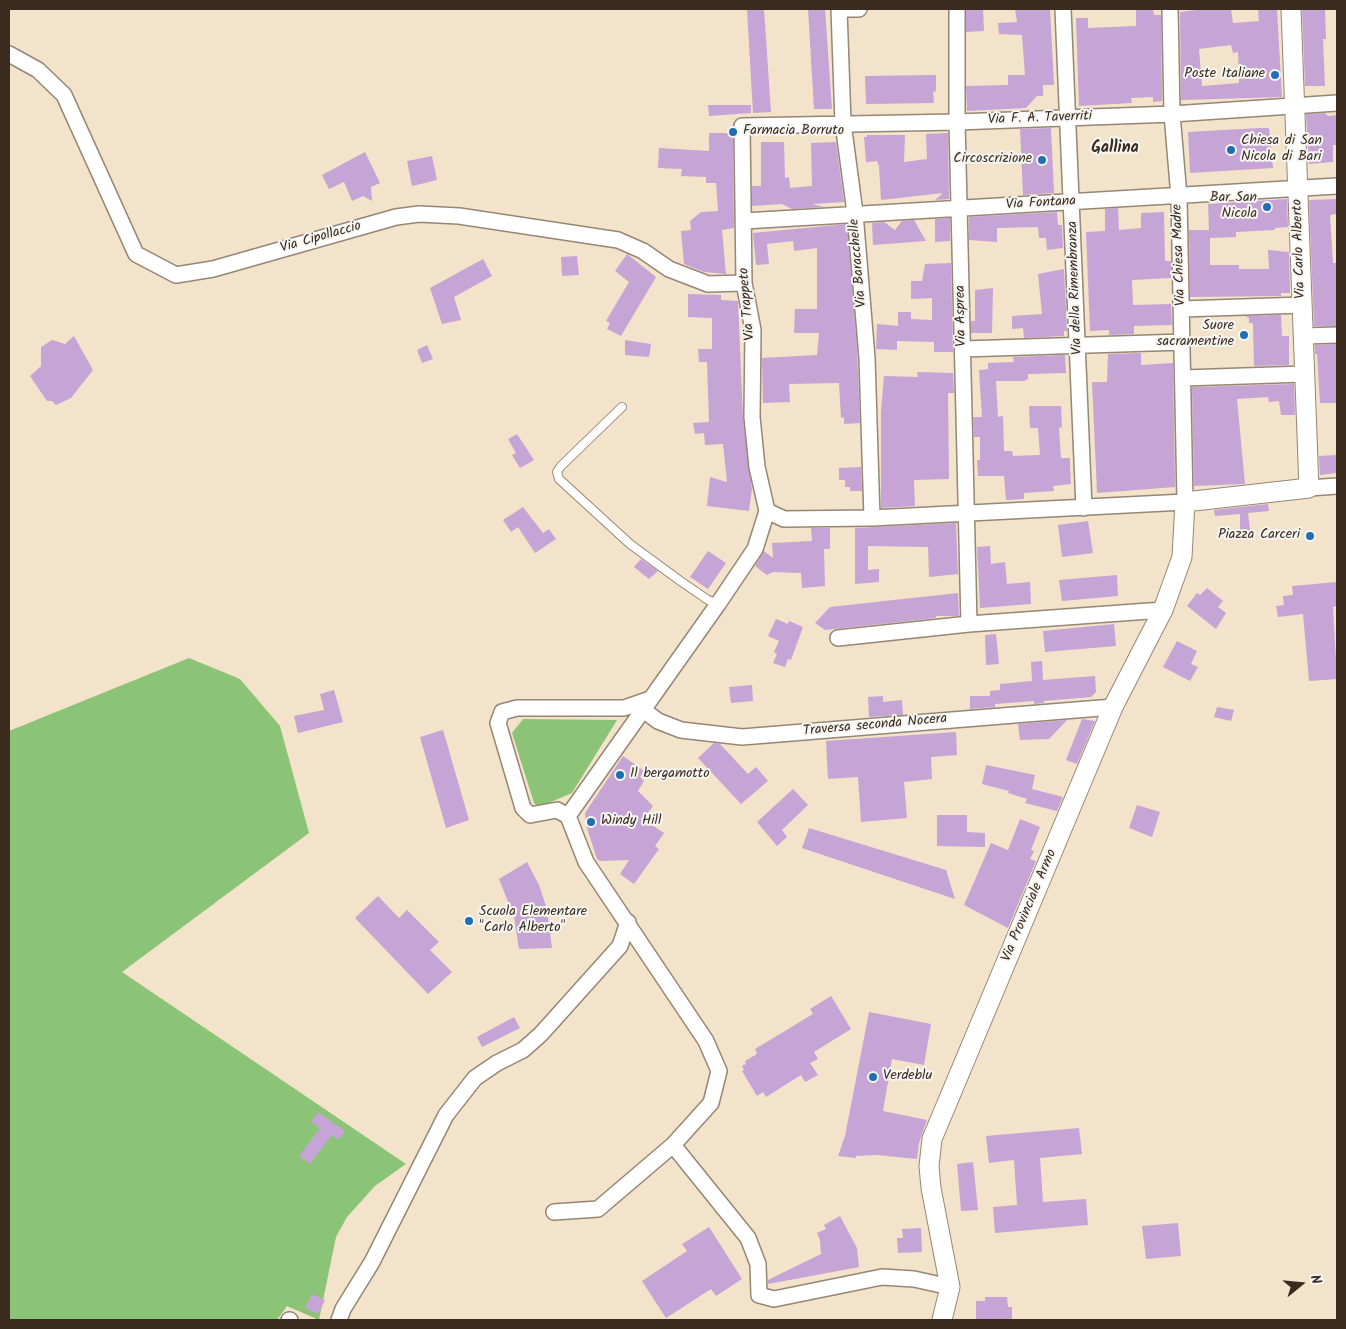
<!DOCTYPE html>
<html>
<head>
<meta charset="utf-8">
<style>
	body { margin:0 }
	#map { position:relative; width:1346px; height:1329px; overflow:hidden; background:#f2e3ca; font-family:Kalam,sans-serif }
	canvas { display:block }
	.frame { position:absolute; inset:0; border:10px solid #3b2a1e; pointer-events:none }
	.north { position:absolute; left:1276px; top:1259px; width:50px; height:50px; -webkit-text-stroke:4px #f6f6f2; paint-order:stroke; rotate:73deg; font-size:14px; font-weight:700; line-height:20px; text-align:center; color:#3b2a1e }
	.north::after { content:''; display:block; margin:auto; width:18px; height:22px; background:#3b2a1e; clip-path:polygon(50% 0,100% 100%,50% 72%,0 100%) }
</style>
</head>
<body>
<div id="map">
<canvas width="1346" height="1329"></canvas>
<div class="frame"></div>
<div class="north">N</div>
</div>
<script>
const g = document.querySelector('canvas').getContext('2d');
g.lineJoin = 'round';
function fillPath(path, color) { g.fillStyle = color; g.fill(path, 'evenodd'); }
const shape = rows => new Path2D(rows.map(r => 'M' + r).join(''));
function strokePath(path, color, width, dash) { g.strokeStyle = color; g.lineWidth = width; g.lineCap = dash ? 'butt' : 'round'; g.setLineDash(dash || []); g.stroke(path); }
function label(font, color, halo, rows, align = 'center') {
  g.font = font + ' Kalam,sans-serif'; g.lineWidth = 4; g.setLineDash([]); g.textBaseline = 'middle'; g.strokeStyle = halo; g.fillStyle = color; for (const [text, x, y, turn = 0] of rows) {
    g.save(); g.translate(x, y); g.rotate((+turn || 0) * Math.PI / 180); g.textAlign = isNaN(turn) ? turn : align; if (halo) g.strokeText(text, 0, 0); g.fillText(text, 0, 0); g.restore();
  }
}
const green = shape([
	[189,658,240,679,280,726,309,833,122,972,406,1164,375,1186,347,1217,336,1237,319,1320,287,1306,277,1320,9,1320,9,731],
	[523,719,617,720,572,793,539,807,534,803,512,733]
]);
const building = shape([
	[747,9,764,9,771,112,753,113],
	[808,9,825,9,832,109,814,109],
	[966,9,983,9,984,31,966,32],
	[1015,9,1050,9,1054,85,1043,85,1043,96,1037,96,1026,108,967,111,966,86,1008,85,1008,75,1025,75,1022,35,999,34,998,23,1017,22],
	[1136,9,1153,9,1154,15,1161,15,1162,101,1153,102,1153,97,1131,98,1132,103,1079,106,1076,18,1088,18,1088,28,1136,26],
	[1204,9,1231,9,1233,23,1259,21,1258,9,1277,9,1282,97,1181,100,1180,12],
	[1231,45,1233,53,1238,52,1239,83,1202,86,1199,49],
	[1302,9,1325,9,1326,39,1323,39,1325,86,1305,86],
	[936,75,936,91,933,92,934,103,866,104,865,76],
	[708,105,751,105,751,113,709,116],
	[1325,113,1328,116,1337,115,1337,145,1333,145,1333,162,1309,164,1306,114],
	[1051,128,1054,193,1023,195,1020,129],
	[1260,128,1269,128,1273,168,1190,173,1188,132],
	[709,133,733,133,734,228,722,230,726,274,704,272,684,264,681,231,691,230,690,221,701,212,718,211,716,183,706,183,706,177,681,176,682,169,658,168,659,148,709,151],
	[948,133,949,199,935,200,943,193,881,200,879,166,877,161,866,162,864,137,867,137,867,135,905,135,904,162,927,159,926,134],
	[761,142,784,142,785,178,789,177,790,188,812,186,811,143,836,142,844,202,812,204,824,207,792,209,782,204,752,206,752,186,761,186],
	[365,152,380,183,371,187,372,201,363,196,352,201,344,182,329,189,322,175],
	[432,156,437,180,412,186,407,161],
	[1287,199,1288,227,1275,228,1275,230,1236,232,1236,237,1210,238,1210,265,1239,265,1239,269,1269,269,1268,250,1289,252,1290,293,1281,293,1281,296,1190,297,1189,230,1209,230,1208,204],
	[1337,199,1337,214,1330,215,1333,263,1337,263,1337,326,1314,326,1309,200],
	[1118,208,1119,230,1141,228,1141,213,1164,212,1165,261,1171,261,1171,278,1132,280,1133,305,1171,304,1172,325,1134,326,1134,334,1109,335,1109,330,1090,331,1086,232,1105,231,1105,209],
	[1057,212,1058,225,1062,225,1063,248,1047,250,1046,238,1039,238,1038,227,997,228,997,242,969,240,969,217],
	[950,218,950,241,935,242,935,219],
	[914,220,926,241,873,245,872,223,884,222,895,230,902,221],
	[847,224,857,348,860,423,844,424,844,417,841,418,839,383,789,384,790,402,763,403,762,358,817,355,819,333,794,333,795,309,817,309,817,248,794,251,793,241,767,244,769,264,756,265,753,233],
	[627,254,656,277,621,336,607,329,610,323,606,321,629,282,615,271],
	[577,256,579,275,562,276,561,257],
	[483,259,492,276,454,297,461,320,442,324,430,288],
	[951,263,953,352,934,352,934,342,897,341,897,350,876,349,877,324,898,326,898,312,911,312,911,319,932,320,932,298,911,299,911,281,922,281,925,264],
	[1064,269,1067,331,1064,331,1064,336,1024,338,1023,328,1012,329,1012,316,1042,314,1038,274],
	[993,288,992,333,971,333,971,321,975,321,975,290],
	[688,294,721,295,721,300,738,301,743,418,752,489,749,511,707,506,710,477,727,482,723,444,705,445,704,433,695,434,693,423,709,422,707,362,699,362,698,349,712,349,712,318,688,317],
	[1281,315,1282,336,1289,336,1289,365,1254,366,1253,323,1249,323,1249,318,1245,316],
	[74,336,93,370,71,398,56,405,52,401,47,401,30,376,41,366,41,347,52,340,65,344],
	[625,340,651,344,649,357,625,355],
	[1337,344,1337,403,1320,403,1317,354,1315,354,1315,345],
	[427,345,433,359,422,363,417,350],
	[1141,353,1141,365,1173,363,1175,487,1097,493,1092,382,1107,382,1108,354],
	[1065,355,1066,373,1028,374,1028,379,1024,381,996,381,998,417,1003,416,1004,451,1012,451,1013,456,1040,455,1038,428,1030,428,1029,406,1061,406,1062,427,1059,428,1061,458,1070,458,1070,466,1071,484,1053,486,1054,491,1024,493,1024,499,1006,500,1004,476,978,476,977,460,980,460,980,437,974,437,973,417,982,417,979,370,988,369,988,363,1014,362,1013,357],
	[917,372,953,373,954,393,948,393,949,479,914,480,915,506,881,508,881,411,884,376,918,377],
	[1294,384,1295,415,1281,415,1279,401,1269,402,1268,397,1237,399,1245,484,1194,486,1192,387],
	[517,434,534,460,520,468,512,455,516,453,508,439],
	[1337,455,1337,473,1320,475,1319,456],
	[861,467,862,491,850,491,850,487,845,487,845,480,839,480,839,468],
	[1268,504,1269,511,1248,513,1251,538,1240,540,1240,514,1215,516,1214,510],
	[523,507,543,533,549,529,556,539,535,553,518,527,511,532,503,520],
	[1088,521,1093,553,1062,557,1058,525],
	[956,523,958,574,929,577,928,547,868,546,868,570,879,569,879,582,855,584,855,528],
	[811,528,830,528,830,549,824,549,825,586,802,588,801,573,773,572,767,575,755,566,764,551,773,558,772,543,812,541],
	[990,546,991,564,1005,562,1007,584,1030,582,1031,604,980,608,977,547],
	[708,551,726,563,708,589,690,577],
	[641,559,658,571,649,579,634,567],
	[1117,575,1118,596,1062,601,1059,580],
	[1337,582,1337,606,1333,607,1337,679,1309,681,1303,614,1278,617,1276,606,1284,605,1283,596,1293,595,1292,586],
	[1207,588,1223,601,1218,607,1226,613,1216,629,1187,606,1197,593,1200,595],
	[958,593,959,616,936,616,936,618,825,630,815,623,830,607],
	[776,619,788,624,789,621,803,627,791,660,788,659,785,667,773,663,777,654,774,652,779,641,768,636],
	[1114,624,1116,646,1045,652,1043,631],
	[996,634,999,664,986,665,985,635],
	[1177,641,1197,651,1191,664,1198,667,1190,681,1163,667],
	[1042,661,1043,680,1095,676,1096,692,1091,697,1044,701,1044,703,1034,704,1034,701,995,704,995,707,970,709,970,696,990,696,990,691,1000,690,1000,684,1032,681,1031,662],
	[752,685,753,701,731,703,729,687],
	[334,690,343,722,298,733,294,716,324,710,320,694],
	[883,696,883,702,902,700,903,715,869,717,868,697],
	[1217,707,1234,710,1231,721,1214,717],
	[1082,719,1095,721,1077,764,1066,760],
	[1067,720,1049,739,1020,740,1018,724],
	[443,730,469,820,446,828,420,737],
	[956,732,957,755,931,757,932,779,904,782,907,818,861,822,858,777,828,779,826,741],
	[714,743,720,744,748,774,756,767,768,781,741,804,698,758],
	[623,756,644,771,640,777,644,781,638,791,653,806,643,819,664,833,655,846,659,849,634,884,620,874,629,860,600,861,597,859,586,825,585,813],
	[986,765,1035,775,1032,789,1063,797,1057,811,1025,803,1027,799,1008,793,1009,791,982,784],
	[793,789,808,805,782,830,787,837,777,846,757,822],
	[1137,805,1160,812,1152,837,1129,828],
	[937,815,967,815,967,832,985,833,985,847,937,846],
	[1020,819,1040,827,1031,850,1034,851,1030,859,1036,861,1008,928,964,905,991,843,1008,850],
	[809,828,946,870,955,899,802,848],
	[527,862,539,885,547,909,552,948,519,949,514,917,499,879],
	[378,896,399,918,407,910,439,942,430,950,452,972,428,994,355,918],
	[831,996,851,1029,814,1052,818,1059,810,1063,818,1075,805,1082,801,1075,766,1097,763,1092,757,1096,742,1071,744,1070,742,1066,746,1064,745,1061,757,1054,755,1049,813,1014,810,1009],
	[869,1012,931,1024,924,1065,892,1059,883,1111,927,1120,919,1143,917,1159,877,1155,856,1156,856,1158,838,1156,845,1136],
	[514,1017,520,1028,482,1047,477,1037],
	[318,1112,345,1131,339,1140,332,1135,310,1164,299,1156,320,1128,311,1122],
	[1079,1128,1082,1154,1040,1158,1043,1202,1086,1199,1088,1225,995,1233,993,1207,1017,1205,1014,1160,989,1163,986,1136],
	[973,1162,978,1210,961,1211,957,1164],
	[840,1216,857,1248,859,1267,768,1284,768,1280,821,1254,820,1240,817,1233,826,1229,824,1225],
	[1178,1223,1181,1256,1146,1259,1142,1226],
	[709,1227,742,1279,716,1296,711,1289,666,1318,642,1281,687,1251,682,1244],
	[921,1228,922,1252,898,1253,897,1238,903,1238,902,1229],
	[312,1294,325,1300,318,1314,305,1308],
	[985,1297,1007,1297,1008,1307,1012,1307,1012,1320,976,1320,976,1301,985,1301]
]);
const service = shape([
	[622,407,561,466,557,472,559,479,630,544,679,580,708,600,718,604]
]);
const minor = shape([
	[839,9,843,123,855,213,867,358,872,518],
	[839,9,859,9],
	[957,9,957,122,969,624],
	[1063,9,1084,508],
	[9,54,38,70,64,95,136,254,176,275,213,269,396,217,419,214,459,216,618,240,643,251,669,269,708,284,744,283],
	[744,221,1337,186],
	[1182,309,1303,305],
	[1304,336,1337,335],
	[963,349,1183,342],
	[1183,378,1305,374],
	[1309,488,1337,486],
	[767,511,757,467,752,417,753,330,744,283,742,126,957,122,1172,114,1337,103],
	[838,638,969,624,1163,610],
	[650,699,624,708,517,708,502,712,498,723,523,808,530,815,557,810,568,816,718,604,755,549,767,511,784,519,872,518,1185,502,1179,197,1172,114,1170,9],
	[642,709,658,721,681,730,742,737,1113,707],
	[568,816,586,862,706,1041,719,1071,711,1103,673,1145,748,1238,758,1264,759,1295,774,1299,882,1277,914,1279,950,1287],
	[554,1212,598,1209,673,1145],
	[289,1320,290,1320],
	[339,1320,343,1309,372,1262,446,1115,475,1078,497,1063,523,1050,541,1034,620,946,628,922]
]);
const tertiary = shape([
	[942,1320,950,1287,931,1188,929,1166,932,1139,1113,707,1163,610,1182,557,1185,502,1309,488,1291,9]
]);
const markers = [
	[1275,75,5,"#1f6fb2"],
	[733,132,5,"#1f6fb2"],
	[1231,150,5,"#1f6fb2"],
	[1042,160,5,"#1f6fb2"],
	[1267,207,5,"#1f6fb2"],
	[1244,335,5,"#1f6fb2"],
	[1310,536,5,"#1f6fb2"],
	[620,775,5,"#1f6fb2"],
	[591,822,5,"#1f6fb2"],
	[469,921,5,"#1f6fb2"],
	[873,1077,5,"#1f6fb2"]
];
const poiNames = [
	["Poste Italiane",1265,75,"right"],
	["Farmacia Borruto",743,132],
	["Chiesa di San",1241,142],
	["Nicola di Bari",1241,158],
	["Circoscrizione",1032,160,"right"],
	["Bar San",1257,199,"right"],
	["Nicola",1257,215,"right"],
	["Suore",1234,327,"right"],
	["sacramentine",1234,343,"right"],
	["Piazza Carceri",1300,536,"right"],
	["Il bergamotto",630,775],
	["Windy Hill",601,822],
	["Scuola Elementare",479,913],
	["\"Carlo Alberto\"",479,929],
	["Verdeblu",883,1077]
];
const streetNames = [
	["Via F. A. Taverriti",1040,119,-2],
	["Via Fontana",1041,204,-3],
	["Via Cipollaccio",321,238,-16],
	["Via Carlo Alberto",1300,249,-92],
	["Via Chiesa Madre",1180,255,-92],
	["Via Baracchelle",859,263,-95],
	["Via della Rimembranza",1076,288,-92],
	["Via Trappeto",748,304,-95],
	["Via Asprea",962,316,-91],
	["Traversa seconda Nocera",875,726,-5],
	["Via Provinciale Armo",1030,906,-67]
];
const quarterNames = [
	["Gallina",1115,149]
];
fillPath(green, '#8cc477');
fillPath(building, '#c6a4d5');
strokePath(service, '#968674', 10);
strokePath(minor, '#968674', 18);
strokePath(tertiary, '#968674', 21);
strokePath(service, '#fff', 8);
strokePath(minor, '#fff', 15);
strokePath(tertiary, '#fff', 19);
for (const [x, y, r, color] of markers) { const dot = new Path2D(); dot.arc(x, y, r, 0, 2 * Math.PI); g.fillStyle = color; g.fill(dot); strokePath(dot, '#f6f6f2', 2); }
label('14px', '#3b2a1e', '#f6f6f2', poiNames, 'left');
label('14px', '#3b2a1e', '#f6f6f2', streetNames);
label('bold 16px', '#3b2a1e', '#f6f6f2', quarterNames);
</script>
</body>
</html>
